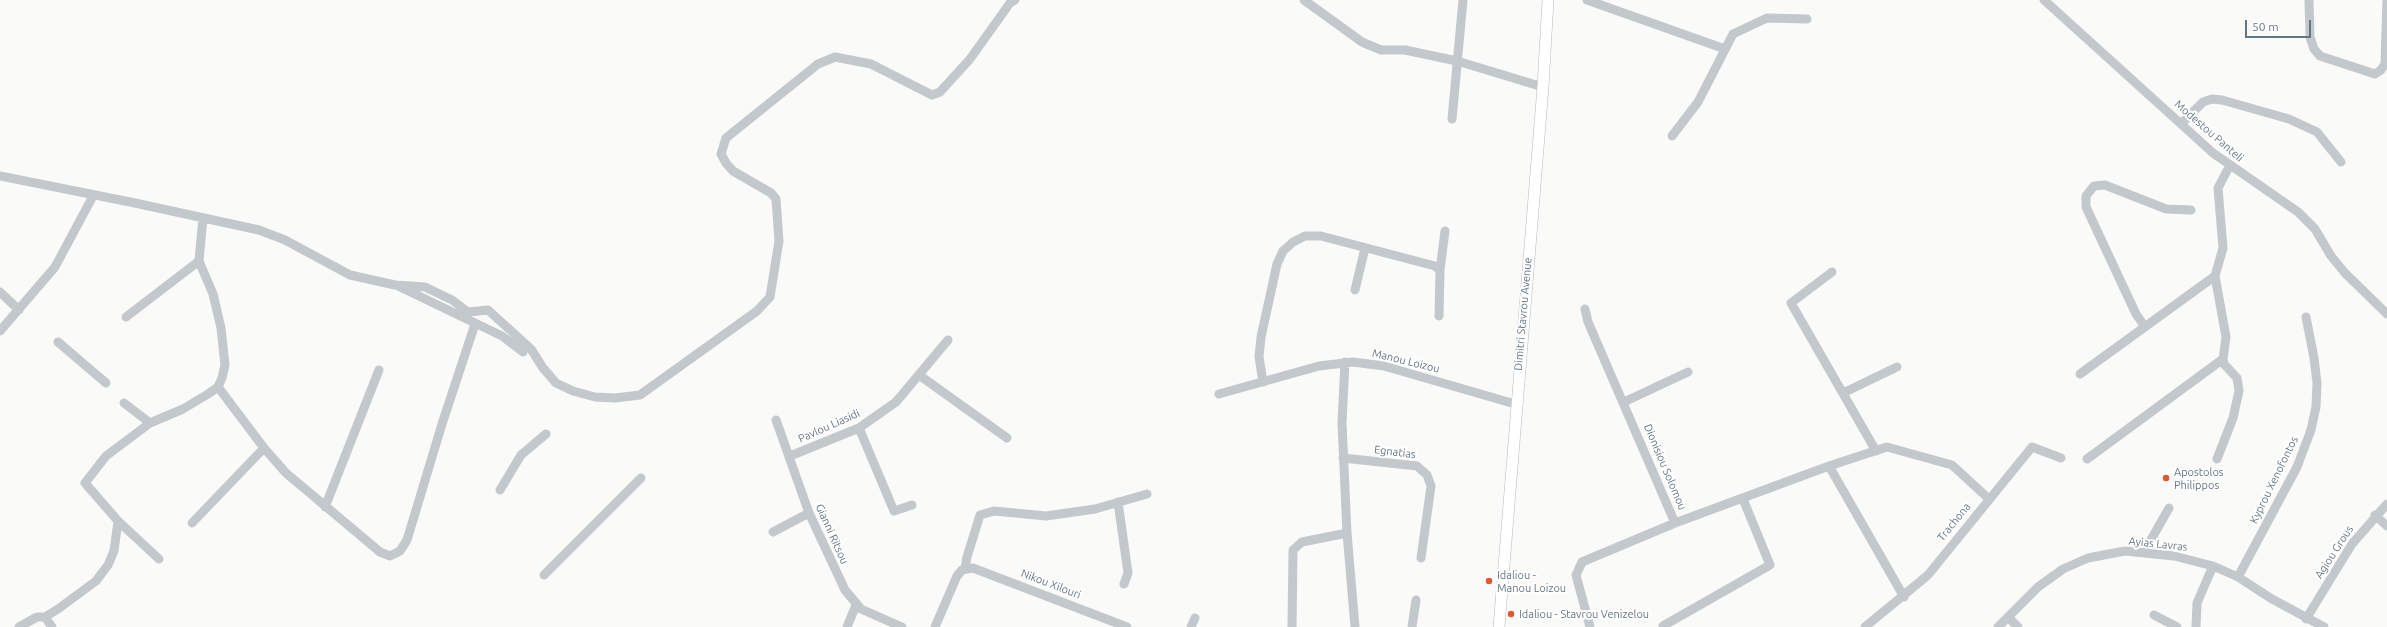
<!DOCTYPE html>
<html>
<head>
<meta charset="utf-8">
<style>
	body { margin:0 }
	#map { position:relative; width:2387px; height:627px; overflow:hidden; background:#fafaf8; font-family:Ubuntu,sans-serif }
	canvas { display:block }
	.scale { position:absolute; left:2245px; top:20px; width:66px; height:18px; box-sizing:border-box; border:2px solid #657683; border-top:0; padding-left:5px; font-size:12px; line-height:14px; white-space:nowrap; color:#657683; -webkit-text-stroke:3px #fff; paint-order:stroke }
</style>
</head>
<body>
<div id="map">
<canvas width="2387" height="627"></canvas>
<div class="scale">50 m</div>
</div>
<script>
const g = document.querySelector('canvas').getContext('2d');
g.lineJoin = 'round';
const shape = rows => new Path2D(rows.map(r => 'M' + r).join(''));
function strokePath(path, color, width, dash) { g.strokeStyle = color; g.lineWidth = width; g.lineCap = dash ? 'butt' : 'round'; g.setLineDash(dash || []); g.stroke(path); }
function label(font, color, halo, rows, align = 'center') {
  g.font = font + ' Ubuntu,sans-serif'; g.lineWidth = 4; g.setLineDash([]); g.textBaseline = 'middle'; g.strokeStyle = halo; g.fillStyle = color; for (const [text, x, y, turn = 0] of rows) {
    g.save(); g.translate(x, y); g.rotate((+turn || 0) * Math.PI / 180); g.textAlign = isNaN(turn) ? turn : align; if (halo) g.strokeText(text, 0, 0); g.fillText(text, 0, 0); g.restore();
  }
}
const minor = shape([
	[1304,0,1362,42,1381,50,1405,50,1457,61,1543,87],
	[1587,0,1725,49],
	[2044,0,2213,153,2298,212,2315,229,2331,256,2345,273,2387,314],
	[2309,0,2310,37,2314,49,2320,56,2375,74,2381,70,2385,64,2387,0],
	[1452,119,1463,0],
	[2181,124,2203,102,2212,99,2222,100,2289,119,2317,132,2341,162],
	[1672,136,1698,102,1733,34,1767,18,1807,19],
	[0,176,135,203,259,230,285,240,350,275,395,285,425,287,452,300,468,312,488,310,531,349,543,368,556,383,573,391,595,397,615,398,640,395,757,311,770,297,779,241,776,199,771,193,733,171,726,163,721,154,726,138,818,64,835,57,871,64,932,95,940,92,970,59,1010,3,1015,0],
	[1832,272,1791,303,1876,451],
	[396,285,502,336,523,352],
	[1355,290,1365,248],
	[0,292,19,310],
	[1585,309,1588,322,1675,523,1582,562,1576,575,1590,627],
	[1439,316,1440,270,1445,231],
	[126,317,199,261],
	[2145,327,2136,314,2086,207,2086,196,2094,186,2105,185,2166,209,2191,210],
	[0,331,55,267,93,196],
	[58,342,106,383],
	[1345,362,1342,423,1347,533,1355,627],
	[2080,374,2215,276],
	[919,375,1007,438],
	[1263,382,1259,357,1261,337,1277,264,1283,251,1293,242,1305,236,1321,236,1435,266,1440,270],
	[218,387,264,448,286,473,380,552,390,556,400,551,407,540,442,424,475,324],
	[1843,393,1897,367],
	[1219,394,1319,366,1353,362,1384,366,1515,404],
	[1624,402,1688,372],
	[124,403,150,423],
	[776,420,809,513,845,590,861,609,902,627],
	[859,428,894,511,912,505],
	[790,456,859,428,896,402,948,340],
	[1343,458,1417,466,1427,475,1431,486,1421,558],
	[2087,459,2223,359],
	[2217,459,2233,418,2239,391,2237,378,2224,364,2223,359,2226,337,2215,276,2223,248,2218,188,2229,167],
	[1829,466,1887,447,1952,465,1989,499],
	[500,490,521,455,546,434],
	[1118,502,1128,573,1124,584],
	[325,507,379,370],
	[2375,515,2387,526],
	[192,523,264,448],
	[1675,523,1829,466,1904,597],
	[773,532,809,513],
	[2144,552,2169,508],
	[159,559,118,521,85,483,106,456,150,423,183,409,208,394,218,387,222,378,225,365,221,328,213,294,199,261,203,218],
	[965,569,967,557,980,515,994,511,1046,516,1095,509,1147,494],
	[544,575,641,478],
	[2238,577,2297,467,2311,430,2316,407,2317,383,2314,358,2306,317],
	[2154,615,2177,627],
	[45,617,52,627],
	[2008,617,2018,627],
	[2306,619,2352,544,2387,504],
	[1663,626,1770,565,1743,499],
	[19,627,37,617,45,617,58,609,96,581,108,565,114,551,118,521],
	[847,627,856,605],
	[935,627,957,576,962,570,973,568,1127,627],
	[1191,627,1195,618],
	[1292,627,1293,550,1302,542,1347,533],
	[1412,627,1416,600],
	[1865,627,1928,575,2032,447,2061,458],
	[1998,627,2038,587,2063,569,2088,558,2125,551,2174,556,2213,566,2238,577,2272,599,2324,627],
	[2196,627,2197,603,2213,566]
]);
const major = shape([
	[1499,627,1543,87,1548,0]
]);
const markers = [
	[2166,478,4,"#e4572e"],
	[1489,581,4,"#e4572e"],
	[1511,614,4,"#e4572e"]
];
const streetNames = [
	["Modestou Panteli",2209,131,41],
	["Dimitri Stavrou Avenue",1523,314,-85],
	["Manou Loizou",1406,361,14],
	["Pavlou Liasidi",829,426,-24],
	["Egnatias",1395,452,7],
	["Dionisiou Solomou",1665,467,67],
	["Kyprou Xenofontos",2274,480,-64],
	["Trachona",1954,522,-51],
	["Gianni Ritsou",832,534,66],
	["Ayias Lavras",2158,544,6],
	["Agiou Grous",2334,552,-57],
	["Nikou Xilouri",1051,584,21]
];
const poiNames = [
	["Apostolos",2174,472],
	["Philippos",2174,485],
	["Idaliou -",1497,575],
	["Manou Loizou",1497,588],
	["Idaliou - Stavrou Venizelou",1519,614]
];
strokePath(major, '#b5babe', 12);
strokePath(minor, '#c3c8cc', 9);
strokePath(major, '#fff', 11);
for (const [x, y, r, color] of markers) { const dot = new Path2D(); dot.arc(x, y, r, 0, 2 * Math.PI); g.fillStyle = color; g.fill(dot); strokePath(dot, '#fff', 1.5); }
label('11px', '#657683', '#fff', streetNames);
label('11px', '#657683', '#fff', poiNames, 'left');
</script>
</body>
</html>
